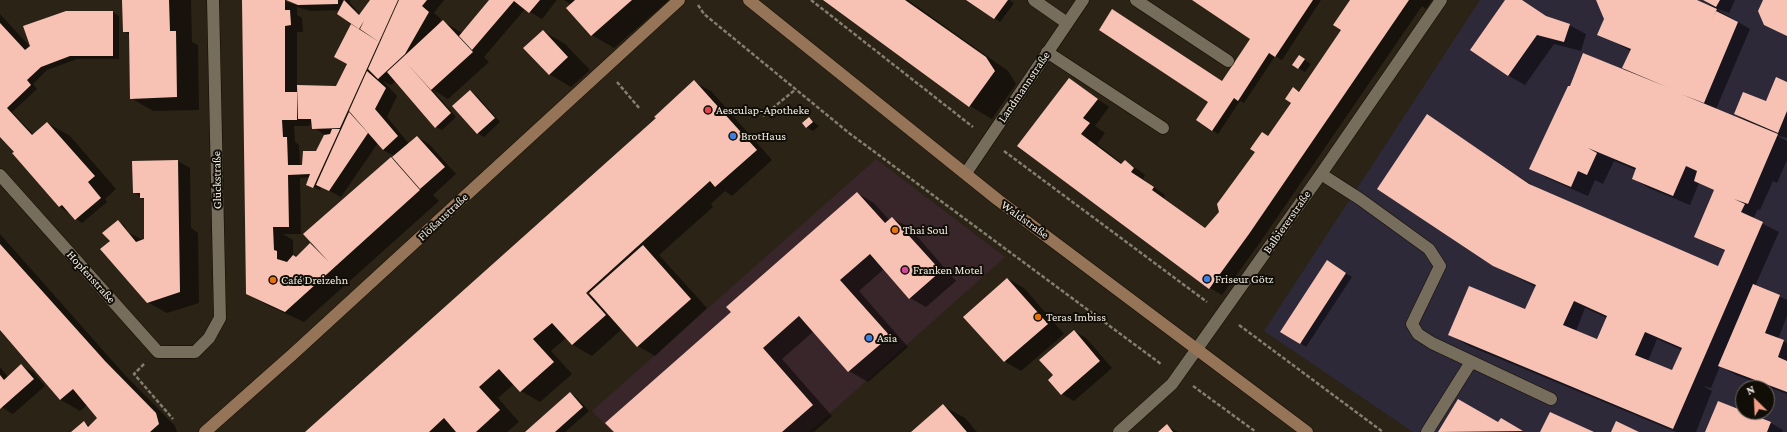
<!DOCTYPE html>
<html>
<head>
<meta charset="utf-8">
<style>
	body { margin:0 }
	#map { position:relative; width:1787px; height:432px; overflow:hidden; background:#2b2315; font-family:"Crimson Pro",serif }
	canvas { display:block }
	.north { position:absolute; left:1735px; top:380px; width:40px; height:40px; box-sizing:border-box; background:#110d07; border:1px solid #6b675f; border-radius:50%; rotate:336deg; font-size:11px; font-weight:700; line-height:16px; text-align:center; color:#f3ede4 }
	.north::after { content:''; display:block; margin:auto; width:14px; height:18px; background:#f49e87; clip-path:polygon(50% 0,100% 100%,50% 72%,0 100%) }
</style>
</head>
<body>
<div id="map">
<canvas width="1787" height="432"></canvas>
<div class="north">N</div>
</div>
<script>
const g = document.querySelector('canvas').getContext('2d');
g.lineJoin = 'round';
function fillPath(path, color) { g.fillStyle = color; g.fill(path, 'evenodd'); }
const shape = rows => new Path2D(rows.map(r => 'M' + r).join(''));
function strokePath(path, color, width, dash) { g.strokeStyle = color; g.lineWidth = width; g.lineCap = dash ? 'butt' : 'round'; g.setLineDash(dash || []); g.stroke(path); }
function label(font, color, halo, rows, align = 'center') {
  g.font = font + ' "Crimson Pro",serif'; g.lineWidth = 4; g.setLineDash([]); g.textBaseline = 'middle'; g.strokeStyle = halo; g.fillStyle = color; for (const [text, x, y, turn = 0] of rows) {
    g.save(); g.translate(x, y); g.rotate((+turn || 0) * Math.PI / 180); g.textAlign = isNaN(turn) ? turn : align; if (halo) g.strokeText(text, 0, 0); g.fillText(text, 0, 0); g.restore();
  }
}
const commercial = shape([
	[876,159,1005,257,809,432,612,432,592,411]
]);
const industrial = shape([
	[1480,0,1787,0,1787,432,1413,432,1264,331],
	[1743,388,1767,388,1767,412,1743,412]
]);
const shadow = shape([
	[123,0,191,0,192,42,198,45,199,110,153,111,131,98,130,35,124,31],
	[243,0,280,0,300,6,297,3,285,0,350,0,350,3,360,14,371,0,398,0,380,38,382,39,400,0,444,0,434,13,441,19,437,27,443,21,462,33,491,0,557,0,542,19,525,9,484,57,489,62,448,99,432,89,456,117,442,130,436,127,396,81,391,85,383,81,397,96,387,117,409,144,417,137,429,144,456,174,433,195,439,201,304,322,267,305,247,294],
	[297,7,311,11,340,10,338,14,381,42,380,44,363,33,337,87,297,86,297,32,303,32,302,18,297,15],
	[309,124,325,135,317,152,303,166,300,166,299,145,295,142,294,126,309,126],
	[378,143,383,150,395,156,398,162,391,158,297,258,293,256,293,240,283,234,301,234,300,178,310,177,308,184,320,190,321,186,341,197],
	[564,0,669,0,614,48,592,35,572,5],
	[826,0,908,0,1008,71,1016,84,992,119,970,106],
	[968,0,1009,0,1014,3,1000,22],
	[1194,0,1321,0,1282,60,1275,56,1244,103,1240,101,1218,134,1212,130,1223,82,1252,38],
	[1351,0,1432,0,1426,9,1422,6,1261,241,1222,295,1210,288,1075,188,1069,79,1109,107,1095,126,1105,133,1097,144,1123,164,1125,162,1137,169,1145,175,1143,179,1165,195,1164,198,1206,229,1220,212,1292,103,1293,88,1300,92,1343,30],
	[1506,0,1521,0,1550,19,1569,25,1586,34,1581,51,1554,44,1525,85,1509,76,1471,49],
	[1597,0,1694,0,1715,9,1704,0,1735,0,1729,13,1718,9,1718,10,1750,29,1716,109,1749,123,1735,114,1766,103,1787,83,1787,138,1776,135,1787,141,1787,160,1777,183,1773,181,1760,210,1758,209,1753,219,1779,232,1755,286,1787,300,1787,316,1778,339,1787,343,1787,394,1736,375,1720,366,1711,388,1703,386,1712,391,1696,432,1676,432,1469,346,1450,335,1533,314,1536,287,1494,266,1428,116,1538,189,1726,270,1725,251,1695,237,1715,191,1699,183,1690,205,1649,188,1633,179,1636,170,1614,161,1603,184,1595,180,1588,196,1547,178,1531,169,1623,70,1631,51,1598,34,1605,19],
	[1585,308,1607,318,1604,342,1576,331],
	[1657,339,1682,350,1679,374,1648,361],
	[113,12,119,16,119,59,77,59,47,70,33,84,37,89,12,112,34,135,47,123,70,136,116,189,105,199,107,202,82,223,59,206,0,136,0,14,33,50],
	[543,31,565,44,590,70,571,87,549,74],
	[1299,56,1311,64,1305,72,1293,65],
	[694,82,711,91,772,160,732,196,725,191,711,204,713,207,659,255,707,308,655,356,638,346,622,329,592,356,573,345,566,338,551,351,572,374,540,402,521,391,514,384,498,398,519,422,507,432,307,432,657,118],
	[582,289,592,295,594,298,581,291],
	[470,91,476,95,500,122,484,137,477,133],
	[809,118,819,126,813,131,806,127],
	[178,161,190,168,191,228,198,233,199,303,167,313,147,302,111,241,118,221,124,225,129,233,143,240,145,240,145,200,134,192,134,162],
	[857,193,874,203,890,221,892,218,909,227,956,281,926,307,910,298,884,269,859,291,908,347,868,382,849,371,814,331,782,359,832,416,814,432,615,432,732,312],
	[0,234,124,374,175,426,177,432,73,432,84,422,90,426,99,418,87,405,80,411,61,400,0,328],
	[1333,265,1352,277,1306,347,1281,331],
	[1008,279,1024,288,1064,334,1021,371,1004,361],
	[1074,331,1086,338,1112,368,1074,401,1062,394,1054,376],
	[21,366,33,372,45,386,13,414,0,406,0,367,8,377],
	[570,393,576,397,589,411,565,432,526,432],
	[1459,400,1498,423,1501,419,1523,432,1440,432],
	[1718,402,1771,423,1783,430,1782,432,1706,432],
	[943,406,965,418,977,432,913,432],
	[1167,426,1178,432,1160,432]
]);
const building = shape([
	[122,0,169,0,170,31,176,31,177,97,130,99,129,32,123,32],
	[242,0,285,0,285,10,290,10,291,25,285,26,285,92,297,92,297,120,282,120,283,137,287,137,288,165,302,165,303,151,316,151,324,135,330,134,332,129,340,129,324,164,313,164,324,164,313,188,306,185,310,174,288,175,289,227,273,227,274,250,277,251,277,259,287,262,293,255,296,257,310,243,329,262,303,234,391,157,420,190,285,312,246,294],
	[286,0,338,0,338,4,298,5],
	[344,0,359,15,370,0,398,0,379,42,360,29,364,21,359,29,337,14],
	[399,0,427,0,422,6,429,12,405,54,378,79,368,69],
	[489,0,540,0,529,13,514,1,472,50,459,36],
	[575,0,632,0,591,36,566,8],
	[823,0,905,0,986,57,995,71,969,107],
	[966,0,1008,0,994,19],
	[1192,0,1313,0,1275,57,1269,53,1238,101,1234,98,1212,131,1196,120,1208,102,1099,30,1112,9,1222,81,1250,39],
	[1350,0,1409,0,1249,234,1209,289,1017,146,1069,78,1098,99,1083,118,1090,123,1081,134,1121,164,1125,160,1134,168,1131,172,1154,187,1152,190,1205,228,1219,212,1217,204,1255,152,1250,149,1262,132,1268,136,1291,103,1285,99,1293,87,1299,92,1341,30,1333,25],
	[1505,0,1522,0,1546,16,1570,24,1564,42,1537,35,1508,76,1470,50],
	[1596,0,1697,0,1717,9,1711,22,1716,11,1738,22,1704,103,1681,94,1778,134,1748,204,1734,199,1745,204,1741,212,1763,222,1673,429,1448,335,1469,286,1525,309,1536,285,1493,266,1377,189,1427,114,1529,184,1718,266,1725,250,1694,237,1714,190,1694,181,1697,171,1686,166,1673,196,1632,179,1636,168,1588,148,1597,153,1587,175,1578,171,1571,187,1529,169,1568,86,1570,86,1583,53,1667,87,1622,68,1631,49,1597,35,1604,19],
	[1574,301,1607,316,1597,339,1563,325],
	[1645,332,1682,348,1672,370,1635,355],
	[1703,0,1720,0,1716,7],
	[1763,0,1787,0,1787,36,1764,25,1758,11],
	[66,11,113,11,113,56,70,56,41,67,27,80,31,85,7,108,32,135,47,122,95,176,88,182,101,198,75,220,62,205,59,207,12,153,14,152,0,137,0,23,25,50,30,46,23,26],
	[443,20,473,52,431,90,404,60,451,113,435,128,387,72],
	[351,24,379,42,340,128,312,129,311,119,298,119,297,85,336,86,347,64,334,57],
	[543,30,568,57,549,75,523,48],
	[1299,55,1305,59,1298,69,1292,65],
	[367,71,386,88,375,109,398,136,383,150,349,111],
	[1776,77,1787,82,1787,111,1778,133,1734,114,1743,92,1766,101],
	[694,80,757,150,715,187,710,181,586,293,606,315,572,345,552,323,533,339,554,362,520,392,499,369,479,387,500,410,476,432,456,432,444,418,429,432,305,432,656,118,654,117],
	[470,90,495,118,477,134,452,106],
	[349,112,368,133,329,191,316,185],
	[809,117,813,122,806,128,802,123],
	[417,136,445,167,420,189,392,157],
	[178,160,180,292,147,303,100,249,110,241,102,233,118,220,136,242,144,239,144,198,140,198,140,193,133,193,132,161],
	[857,192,885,223,892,217,941,271,909,299,870,254,840,280,890,336,848,372,799,316,763,348,813,405,782,432,614,432,605,423,731,312,726,307],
	[0,244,105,361,156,413,159,424,150,432,71,432,84,421,88,427,97,418,73,389,60,400,0,330],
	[643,245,691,299,637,347,589,293],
	[1327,260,1346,273,1300,344,1280,332],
	[1007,278,1048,324,1004,362,963,317],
	[1753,284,1780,295,1765,333,1784,340,1778,357,1787,361,1787,392,1718,366],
	[1074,330,1100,361,1061,395,1048,380,1053,375,1039,360],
	[21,364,34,379,0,409,0,375,4,380],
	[570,392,583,407,555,432,525,432],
	[1458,399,1498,422,1501,418,1523,431,1438,432],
	[1718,401,1771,422,1767,432,1705,432],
	[943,404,967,432,911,432],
	[1550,412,1594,432,1540,432],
	[1616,421,1639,432,1611,432],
	[1167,424,1173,432,1158,432]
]);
const path = shape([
	[811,0,973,127],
	[698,5,704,14,849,133,1161,364],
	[617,82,640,109],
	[763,116,796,89],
	[1004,151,1207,302],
	[1239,325,1383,432],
	[144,364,134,374,173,419],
	[1193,386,1256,432]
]);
const lane = shape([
	[1034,0,1067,23],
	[1136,0,1228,61],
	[1047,52,1163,128],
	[1321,174,1360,199,1429,249,1440,266,1412,324,1418,334,1432,343,1551,399],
	[1427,432,1471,362]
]);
const street = shape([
	[966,173,1083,0],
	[0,175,158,352,195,352,209,338,220,318,213,0],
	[1119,432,1172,384,1321,174,1441,0]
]);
const secondary = shape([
	[749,0,998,200,1307,432],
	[205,432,293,354,679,0]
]);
const markers = [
	[708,110,4,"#e0444e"],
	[733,136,4,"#3f7fe0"],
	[895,230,4,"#e8710a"],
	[905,270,4,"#d1479c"],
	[1207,279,4,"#3f7fe0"],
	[273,280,4,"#e8710a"],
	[1038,317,4,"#e8710a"],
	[869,338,4,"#3f7fe0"]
];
const streetNames = [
	["Landmannstraße",1024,87,-56],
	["Glückstraße",217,180,-91],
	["Flößaustraße",443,217,-43],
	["Waldstraße",1025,220,36],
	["Balbiererstraße",1287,222,-55],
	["Hopfenstraße",91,277,48]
];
const poiNames = [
	["Aesculap-Apotheke",716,110],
	["BrotHaus",741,136],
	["Thai Soul",903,230],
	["Franken Motel",913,270],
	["Friseur Götz",1215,279],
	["Café Dreizehn",281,280],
	["Teras Imbiss",1046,317],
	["Asia",877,338]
];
fillPath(commercial, '#39262a');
fillPath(industrial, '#2d2939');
fillPath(shadow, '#0007');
fillPath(building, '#f7c2b4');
strokePath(lane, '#140c02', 13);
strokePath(street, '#140c02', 13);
strokePath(secondary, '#140c02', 13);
strokePath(path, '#847d71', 2.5, [4, 2]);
strokePath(lane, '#776d5c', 12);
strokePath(street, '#776d5c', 12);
strokePath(secondary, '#957458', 12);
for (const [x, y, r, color] of markers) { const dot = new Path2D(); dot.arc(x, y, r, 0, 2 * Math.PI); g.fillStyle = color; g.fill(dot); strokePath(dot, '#110d07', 1.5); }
label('12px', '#f3ede4', '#110d07', streetNames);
label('12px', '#f3ede4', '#110d07', poiNames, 'left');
</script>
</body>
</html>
